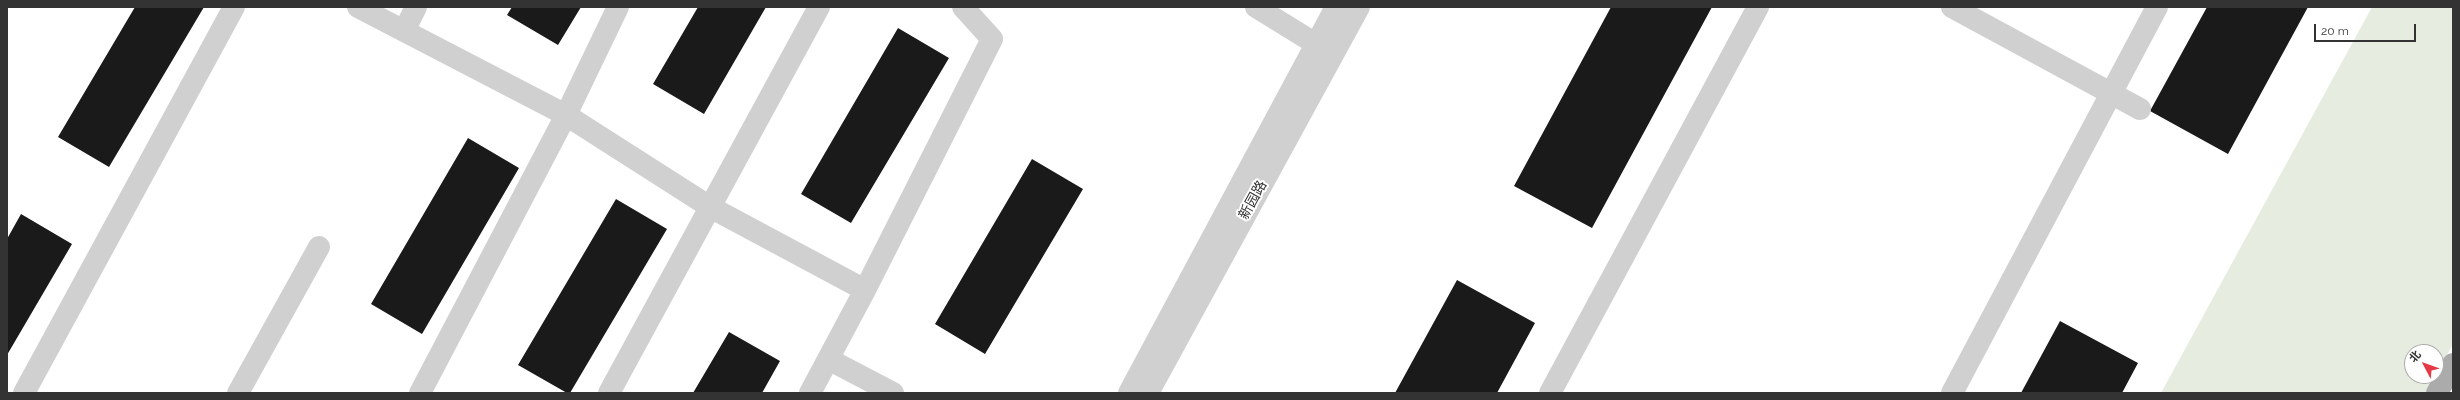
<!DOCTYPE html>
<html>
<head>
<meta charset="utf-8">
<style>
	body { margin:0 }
	#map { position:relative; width:2460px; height:400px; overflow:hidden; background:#fff; font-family:Raleway,"Noto Sans SC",sans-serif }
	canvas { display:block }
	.frame { position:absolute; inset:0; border:8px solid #333; pointer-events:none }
	.north { position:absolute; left:2404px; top:344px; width:40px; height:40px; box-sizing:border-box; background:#fff; border:1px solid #adadad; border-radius:50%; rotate:311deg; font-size:11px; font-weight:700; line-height:16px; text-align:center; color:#333 }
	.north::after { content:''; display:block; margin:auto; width:14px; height:18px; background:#e63946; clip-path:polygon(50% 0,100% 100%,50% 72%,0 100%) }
	.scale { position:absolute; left:2314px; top:24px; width:102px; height:18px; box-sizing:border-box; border:2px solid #333; border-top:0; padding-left:5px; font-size:12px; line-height:14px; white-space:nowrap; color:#333; -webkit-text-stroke:3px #fff; paint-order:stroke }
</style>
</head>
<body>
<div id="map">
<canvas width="2460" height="400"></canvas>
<div class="frame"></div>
<div class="north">北</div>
<div class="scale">20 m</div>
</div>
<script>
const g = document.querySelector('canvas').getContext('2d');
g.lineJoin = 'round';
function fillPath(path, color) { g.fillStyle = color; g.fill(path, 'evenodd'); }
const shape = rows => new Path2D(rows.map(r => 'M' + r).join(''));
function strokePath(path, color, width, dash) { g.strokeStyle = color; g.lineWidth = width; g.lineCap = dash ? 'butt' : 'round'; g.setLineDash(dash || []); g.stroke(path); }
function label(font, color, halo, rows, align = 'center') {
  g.font = font + ' Raleway,"Noto Sans SC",sans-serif'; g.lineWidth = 4; g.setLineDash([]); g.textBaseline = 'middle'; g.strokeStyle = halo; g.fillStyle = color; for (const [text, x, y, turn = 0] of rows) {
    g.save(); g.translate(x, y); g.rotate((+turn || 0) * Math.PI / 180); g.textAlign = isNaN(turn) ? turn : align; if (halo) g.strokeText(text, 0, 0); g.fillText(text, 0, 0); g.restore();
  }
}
const green = shape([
	[2372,7,2453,7,2453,344,2436,375,2436,352,2412,352,2412,376,2436,376,2426,393,2161,393]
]);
const building = shape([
	[135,7,204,7,109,167,58,137],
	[512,7,581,7,558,45,507,15],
	[698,7,766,7,704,114,653,84],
	[1611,7,1712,7,1592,228,1514,186],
	[2207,7,2308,7,2228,154,2150,111],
	[898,28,949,58,851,223,801,194],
	[468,138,519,168,422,334,371,304],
	[1032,159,1083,189,985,354,935,324],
	[616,199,667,229,570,393,567,393,518,365],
	[21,214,72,244,7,355,7,239],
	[1457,280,1535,323,1497,393,1395,393],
	[2060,321,2138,363,2122,393,2021,393],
	[729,332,780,361,762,393,693,393]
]);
const minor = shape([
	[358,7,566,115,710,207,865,290],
	[1256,7,1316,44,1333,51],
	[1952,7,2140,109],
	[404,31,416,7],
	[828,359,893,393],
	[24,393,234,7],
	[238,393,319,247],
	[420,393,566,115,618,7],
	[609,393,819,7],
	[810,393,865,290,992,39,963,7],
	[1550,393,1758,7],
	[1952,393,2157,7]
]);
const tertiary = shape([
	[1129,393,1336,7],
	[1148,393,1359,7]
]);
const primary = shape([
	[2437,393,2453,364]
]);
const streetNames = [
	["新园路",1253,200,-61]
];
fillPath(green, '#e6ecdf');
fillPath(building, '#1a1a1a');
strokePath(minor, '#d0d0d0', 22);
strokePath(tertiary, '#d0d0d0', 22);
strokePath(primary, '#ababab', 22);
label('14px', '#333', '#fff', streetNames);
</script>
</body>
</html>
